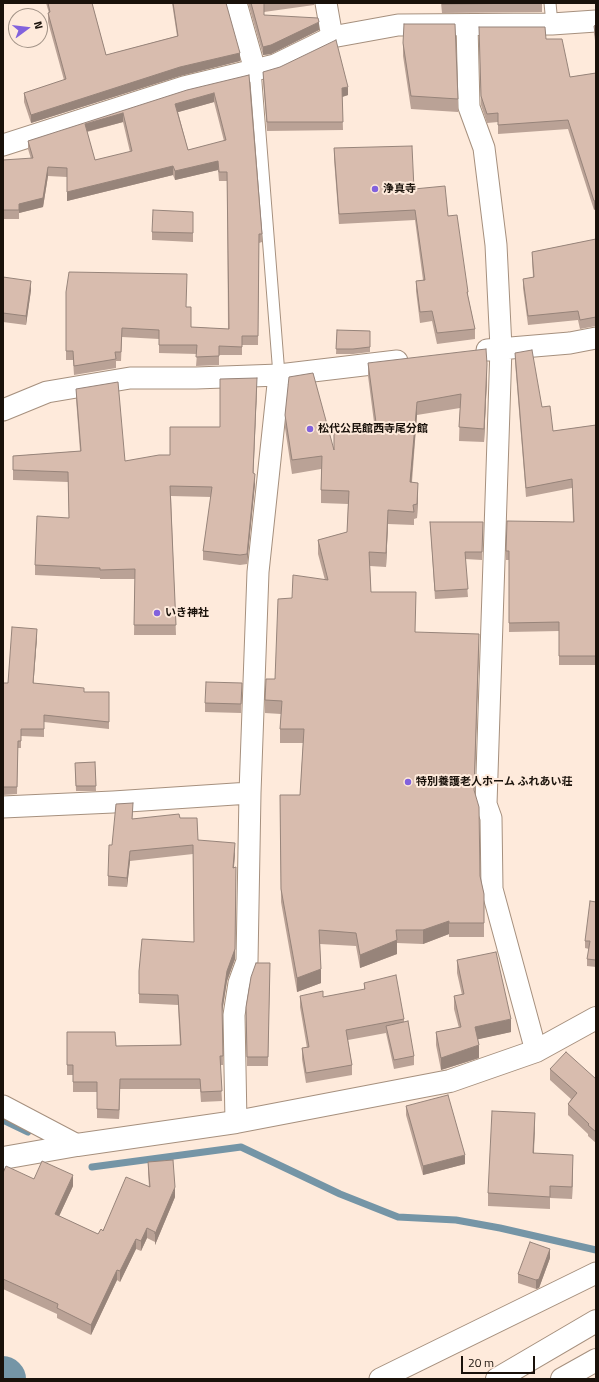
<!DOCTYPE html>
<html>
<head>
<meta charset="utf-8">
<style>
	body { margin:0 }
	#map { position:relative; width:599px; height:1382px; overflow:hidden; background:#feeadb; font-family:"Titillium Web",sans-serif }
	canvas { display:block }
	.frame { position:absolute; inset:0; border:4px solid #19110a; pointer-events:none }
	.north { position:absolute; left:8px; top:8px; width:40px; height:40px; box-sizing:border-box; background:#feeadb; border:1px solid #a29387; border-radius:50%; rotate:75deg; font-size:11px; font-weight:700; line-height:16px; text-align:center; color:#19110a }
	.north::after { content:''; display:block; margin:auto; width:14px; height:18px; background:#8262dd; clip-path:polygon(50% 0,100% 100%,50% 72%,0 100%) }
	.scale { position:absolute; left:461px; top:1356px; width:74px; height:18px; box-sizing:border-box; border:2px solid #19110a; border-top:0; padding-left:5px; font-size:12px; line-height:14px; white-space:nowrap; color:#19110a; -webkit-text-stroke:3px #feeadb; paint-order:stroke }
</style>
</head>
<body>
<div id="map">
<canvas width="599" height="1382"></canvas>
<div class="frame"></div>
<div class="north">N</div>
<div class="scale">20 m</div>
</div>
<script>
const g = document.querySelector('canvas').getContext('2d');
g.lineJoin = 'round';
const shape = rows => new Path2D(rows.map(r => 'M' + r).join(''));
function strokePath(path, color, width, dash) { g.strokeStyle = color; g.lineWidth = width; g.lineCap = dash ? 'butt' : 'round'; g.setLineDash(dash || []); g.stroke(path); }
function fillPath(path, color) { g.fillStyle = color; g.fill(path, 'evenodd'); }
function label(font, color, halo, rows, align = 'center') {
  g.font = font + ' "Titillium Web","Noto Sans JP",sans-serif'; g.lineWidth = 4; g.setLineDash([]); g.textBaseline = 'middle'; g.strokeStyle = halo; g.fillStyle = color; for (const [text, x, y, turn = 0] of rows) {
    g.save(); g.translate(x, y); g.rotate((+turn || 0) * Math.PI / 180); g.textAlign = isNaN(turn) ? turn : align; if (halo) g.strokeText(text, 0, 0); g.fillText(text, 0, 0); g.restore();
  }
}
const stream = shape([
	[3,1120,28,1132],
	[92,1167,241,1147,340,1194,398,1217,456,1220,500,1228,596,1250]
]);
const river = shape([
	[3,1378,4,1379]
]);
const lane = shape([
	[550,3,552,24],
	[255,70,279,375]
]);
const street = shape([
	[236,3,255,70],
	[326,3,332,37],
	[467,25,469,107,484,148,496,245,501,348,486,804,491,818,492,889,536,1051],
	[3,145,184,87,275,65,332,37,398,25,552,24,596,21],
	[487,350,570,343,596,338],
	[3,410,47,392,130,378,196,378,279,375,397,361],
	[3,807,113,802,250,793],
	[3,1106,77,1145],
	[236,1122,234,1015,239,983,247,961,250,793,258,572,279,375],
	[380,1379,596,1273]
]);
const secondary = shape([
	[3,1158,77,1145,236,1122,450,1081,536,1051,596,1018]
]);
const primary = shape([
	[497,1379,596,1321],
	[562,1379,596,1360]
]);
const wall = shape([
	[46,3,92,3,106,55,177,36,172,3,226,3,240,61,180,76,31,123,24,102,24,93,64,80,48,22,48,13,49,13],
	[248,3,314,3,314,5,264,12,264,15,319,30,271,54,263,55],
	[441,3,542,3,542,12,442,13],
	[596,25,596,48,594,33,594,26],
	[479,27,546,39,570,77,596,73,594,210,568,129,498,134,498,122,487,123,481,105],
	[403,43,458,99,458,112,411,109,403,56],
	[263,72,348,95,342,97,343,130,267,131,263,80],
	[249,75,262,234,262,242,259,243,258,345,242,345,242,355,219,355,219,365,196,366,197,354,159,353,159,339,122,337,121,361,116,361,116,368,74,375,73,360,66,360,66,292,186,307,191,327,228,329,227,181,219,181,218,170,175,180,173,175,67,201,67,177,48,176,43,207,19,213,19,219,3,219,3,160,31,159,28,149,28,141],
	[214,102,224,141,188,150,178,112],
	[123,122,130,152,95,160,87,132],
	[334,148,414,189,448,216,468,292,468,296,475,329,475,339,437,344,432,321,420,323,416,291,416,281,423,280,415,220,339,224,334,159],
	[193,212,193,242,152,240,152,232],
	[596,239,596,326,580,329,578,320,528,325,523,288,523,279,533,277,532,261,532,252],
	[3,277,31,290,26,325,3,322],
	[337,330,370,331,370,352,353,354,336,354],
	[515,353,553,431,596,425,596,665,559,665,559,631,509,632,509,560,506,560,506,551,573,522,572,488,526,497,515,362],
	[368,363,487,378,484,442,459,441,460,408,417,415,412,482,418,496,417,518,414,519,414,525,388,524,386,567,370,566,371,592,415,632,479,647,474,792,480,876,484,894,484,937,449,937,449,934,423,944,397,943,397,954,360,968,356,946,320,944,321,983,297,992,281,902,280,795,300,795,303,743,280,743,280,729,281,714,265,713,265,700,275,679,292,598,325,580,318,554,318,540,347,532,348,504,321,503,321,469,292,474,285,428,285,415,334,450,375,430,368,376],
	[257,388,253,474,255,484,247,564,240,565,203,560,203,551,211,497,171,496,176,635,134,635,135,579,100,579,100,578,35,575,35,565,69,518,68,482,13,480,13,456,80,451,76,399,76,389,125,461,170,455,220,427],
	[430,522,483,522,482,560,465,559,468,597,435,599],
	[37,637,33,683,84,692,109,692,109,729,44,722,44,737,21,736,21,748,18,748,17,794,3,795,3,683,8,683],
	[242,692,241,713,205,712,205,703],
	[95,762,96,791,76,791,75,763],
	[133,813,132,819,180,818,198,840,235,853,234,867,235,959,227,981,222,1012,223,1065,220,1065,222,1101,201,1102,200,1089,120,1089,119,1119,97,1118,97,1092,73,1092,73,1075,67,1075,67,1032,116,1046,180,1045,178,1005,139,1003,139,994,194,942,193,854,130,861,127,887,108,886,108,876,112,845],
	[596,902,596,967,587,966,587,959,589,949,585,948,585,941],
	[457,960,511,1032,478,1039,479,1058,441,1070,436,1045,436,1032,459,1028,454,1009,454,996,462,995,457,973],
	[270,963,268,1066,247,1066,246,1007],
	[364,983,404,1019,404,1022,414,1056,414,1065,394,1069,386,1033,348,1040,352,1065,352,1075,306,1083,302,1059,302,1048,307,1048,300,1007,300,996,323,997,364,990],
	[550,1069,596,1079,596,1143,588,1136,588,1134,568,1115,568,1104,571,1099,550,1080],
	[406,1106,465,1164,423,1175,406,1115],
	[535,1125,534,1153,573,1168,572,1199,550,1198,550,1209,488,1206,488,1193],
	[148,1162,175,1197,155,1245,155,1242,147,1238,141,1251,136,1249,120,1282,117,1280,91,1335,57,1318,57,1314,3,1289,3,1173,73,1186,59,1216,98,1234,149,1187,148,1173],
	[550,1258,539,1288,536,1289,518,1283,518,1274]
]);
const shadedWall = shape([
	[319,22,319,30,271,54,263,55,263,47],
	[240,53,240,61,180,76,31,123,31,115,180,67],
	[348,87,348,95,342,97,342,88],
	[214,93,214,102,175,113,175,104],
	[123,113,123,122,85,132,85,124],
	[218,161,218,170,175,180,175,171],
	[173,166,173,175,67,201,67,192],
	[48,167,48,176,43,207,19,213,19,204],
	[596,200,596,209,594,210,594,201],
	[31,281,31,290,26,325,26,316],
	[487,364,487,378,484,442,484,429],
	[257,378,257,388,253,483,253,473],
	[417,402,417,415,410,496,410,482],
	[255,474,255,484,247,564,247,554],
	[418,483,418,496,417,518,417,504],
	[388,510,388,524,386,567,386,553],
	[37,629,37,637,33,690,33,683],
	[479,634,479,647,474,804,474,790],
	[235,843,235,853,233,877,233,868],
	[130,851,130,861,127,887,127,878],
	[236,867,235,959,227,981,222,1013,222,1004],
	[449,921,449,934,423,944,423,930],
	[397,940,397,954,360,968,360,955],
	[321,969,321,983,297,992,297,978],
	[511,1019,511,1032,475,1040,475,1027],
	[479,1045,479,1058,441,1070,441,1058],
	[120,1079,120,1089,119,1119,119,1110],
	[535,1113,535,1125,533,1165,533,1153],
	[465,1155,465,1164,423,1175,423,1166],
	[573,1155,573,1168,572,1199,572,1187],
	[73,1175,73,1186,55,1225,55,1214],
	[175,1187,175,1197,155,1245,155,1234],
	[147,1228,147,1238,141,1251,141,1241],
	[136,1239,136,1249,120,1282,120,1271],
	[550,1249,550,1258,539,1288,536,1289,536,1280],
	[117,1270,117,1280,91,1335,91,1325]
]);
const building = shape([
	[48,3,92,3,106,55,178,36,173,3,226,3,240,53,180,67,31,115,24,93,66,79,48,13,50,12,48,3],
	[251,3,266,3,264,3,264,15,318,18,319,22,271,45,263,47,251,3],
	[442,3,542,3,442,4,442,3],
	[404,24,455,24,458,99,411,96,403,43,404,24],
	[596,25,596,40,594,26,596,25],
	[479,27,545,27,546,39,562,39,570,77,596,73,596,200,594,201,568,120,498,125,498,113,487,114,481,96,479,27],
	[336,40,348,87,342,88,343,122,267,122,263,72,280,67,336,40],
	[249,75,262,234,259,234,258,336,242,336,242,347,219,346,219,356,196,357,197,345,159,345,159,330,122,328,121,352,115,352,116,359,74,366,73,351,66,351,66,292,69,272,187,274,186,307,191,307,191,327,229,329,227,172,219,172,218,161,175,171,173,166,67,192,67,168,48,167,43,198,19,204,19,210,3,210,3,160,33,158,28,141,187,90,249,75],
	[214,93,226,140,188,150,175,104,214,93],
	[123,113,132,151,95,160,85,124,123,113],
	[412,146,414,189,445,186,448,216,457,215,468,292,467,292,475,329,437,333,432,311,420,312,416,281,425,280,415,210,339,214,334,148,412,146],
	[153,210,193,212,193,233,152,232,153,210],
	[596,239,596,317,580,320,578,311,528,316,523,279,534,277,532,252,596,239],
	[3,277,31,281,26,316,3,313,3,277],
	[337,330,370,331,370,347,353,349,336,349,337,330],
	[486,349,487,364,484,429,459,427,461,394,417,402,410,482,418,483,417,504,413,505,414,512,388,510,386,553,369,552,371,592,416,592,415,632,479,634,474,790,479,807,480,876,484,894,484,923,449,923,449,921,423,930,396,930,397,940,360,955,356,933,319,930,321,969,297,978,281,889,280,795,300,795,304,729,280,729,282,701,265,700,266,679,275,679,278,599,292,598,293,575,328,580,318,540,347,532,349,491,321,490,322,456,292,460,285,415,289,377,313,373,334,450,334,429,377,430,368,363,486,349],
	[532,350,542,407,550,406,553,431,596,425,596,656,559,656,559,622,509,623,509,551,506,551,507,521,574,522,572,479,526,488,515,353,532,350],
	[257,378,253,473,255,474,247,554,240,555,203,551,212,487,170,486,176,625,134,625,135,569,100,570,100,568,35,565,37,516,69,518,68,472,13,470,13,456,81,451,76,389,118,382,125,461,159,455,170,455,170,427,220,427,220,379,257,378],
	[430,522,483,522,482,552,465,552,468,589,435,591,430,522],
	[12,627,37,629,33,683,84,688,84,692,109,692,109,722,44,715,44,729,21,729,21,741,18,741,17,787,3,787,3,683,8,683,12,627],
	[206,682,242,683,241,704,205,703,206,682],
	[95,762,96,786,76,786,75,763,95,762],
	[133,803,132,819,179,814,180,818,197,818,198,840,235,843,233,868,236,867,235,949,227,971,222,1004,223,1056,220,1056,222,1091,201,1092,200,1079,120,1079,119,1110,97,1109,97,1082,73,1082,73,1065,67,1065,67,1032,115,1032,116,1046,181,1045,178,995,139,994,139,971,142,939,194,942,193,845,130,851,127,878,108,876,109,845,112,845,116,804,133,803],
	[590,901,596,902,596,960,587,959,590,941,585,941,590,901],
	[496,952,511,1019,475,1027,479,1045,441,1058,436,1032,461,1027,454,996,464,994,457,960,496,952],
	[256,963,270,963,268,1057,247,1057,246,1007,251,977,256,963],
	[396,975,404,1019,346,1030,352,1065,306,1073,302,1048,309,1047,300,996,323,991,323,997,365,989,364,983,396,975],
	[408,1021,414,1056,394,1060,386,1026,408,1021],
	[566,1052,596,1079,596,1132,588,1125,589,1124,568,1104,577,1093,550,1069,566,1052],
	[448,1095,465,1155,423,1166,406,1106,448,1095],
	[492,1111,535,1113,533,1153,573,1155,572,1187,550,1186,550,1197,488,1193,492,1111],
	[173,1160,175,1187,155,1234,155,1232,147,1228,141,1241,136,1239,120,1271,117,1270,91,1325,57,1308,58,1304,3,1279,3,1173,6,1166,34,1179,42,1161,73,1175,55,1214,98,1234,101,1229,103,1231,126,1177,150,1187,148,1162,173,1160],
	[530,1242,550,1249,539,1279,536,1280,518,1274,530,1242]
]);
const markers = [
	[375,189,4,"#8262dd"],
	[310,429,4,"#8262dd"],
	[157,613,4,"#8262dd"],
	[408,782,4,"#8262dd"]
];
const poiNames = [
	["浄真寺",383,189],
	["松代公民館西寺尾分館",318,429],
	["いき神社",165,613],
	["特別養護老人ホーム ふれあい荘",416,782]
];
strokePath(stream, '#7595a6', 7);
strokePath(river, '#7595a6', 44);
strokePath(lane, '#a6907e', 13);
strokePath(street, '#a6907e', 23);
strokePath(secondary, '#a6907e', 24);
strokePath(primary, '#a6907e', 24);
strokePath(lane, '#fff', 11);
strokePath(street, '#fff', 21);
strokePath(secondary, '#fff', 22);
strokePath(primary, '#fff', 22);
fillPath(wall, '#baa296');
fillPath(shadedWall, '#97847a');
fillPath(building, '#d8bcae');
strokePath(building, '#97847a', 1);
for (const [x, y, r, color] of markers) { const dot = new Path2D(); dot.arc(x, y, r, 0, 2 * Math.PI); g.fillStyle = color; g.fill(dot); strokePath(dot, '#feeadb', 1.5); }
label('bold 11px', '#19110a', '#feeadb', poiNames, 'left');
</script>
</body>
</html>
